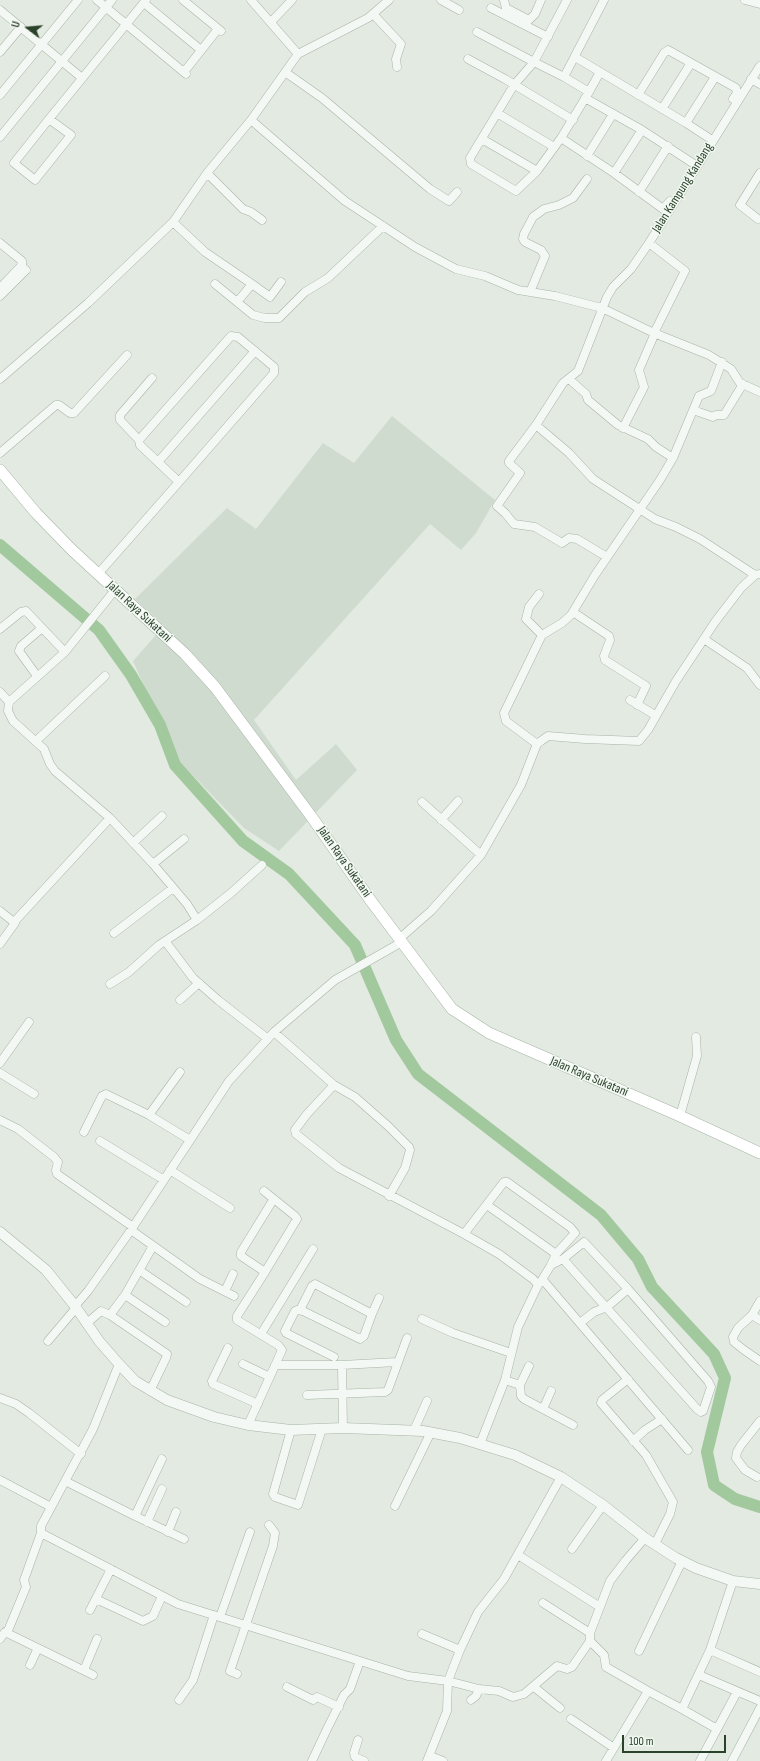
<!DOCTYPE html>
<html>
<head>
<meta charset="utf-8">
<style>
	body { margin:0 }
	#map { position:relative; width:760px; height:1761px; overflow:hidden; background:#e2eae1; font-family:"Sofia Sans Condensed",sans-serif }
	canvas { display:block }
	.north { position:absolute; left:8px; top:8px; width:40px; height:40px; -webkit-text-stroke:3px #f1f7f1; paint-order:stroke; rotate:286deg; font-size:11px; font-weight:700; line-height:16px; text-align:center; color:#2a412a }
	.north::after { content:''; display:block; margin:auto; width:14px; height:18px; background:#2a412a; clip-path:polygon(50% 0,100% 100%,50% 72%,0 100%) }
	.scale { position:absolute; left:622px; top:1735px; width:104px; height:18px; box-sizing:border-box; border:2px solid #2a412a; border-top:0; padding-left:5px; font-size:12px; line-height:14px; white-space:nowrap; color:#2a412a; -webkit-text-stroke:3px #f1f7f1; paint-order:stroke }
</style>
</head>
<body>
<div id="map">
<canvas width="760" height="1761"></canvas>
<div class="north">U</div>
<div class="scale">100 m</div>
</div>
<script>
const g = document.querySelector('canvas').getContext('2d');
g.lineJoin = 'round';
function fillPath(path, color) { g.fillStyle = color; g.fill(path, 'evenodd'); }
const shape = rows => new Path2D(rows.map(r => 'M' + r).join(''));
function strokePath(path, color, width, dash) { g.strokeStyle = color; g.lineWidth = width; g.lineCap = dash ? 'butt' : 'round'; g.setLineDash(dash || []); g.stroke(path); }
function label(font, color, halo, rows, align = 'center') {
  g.font = font + ' "Sofia Sans Condensed",sans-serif'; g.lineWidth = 3; g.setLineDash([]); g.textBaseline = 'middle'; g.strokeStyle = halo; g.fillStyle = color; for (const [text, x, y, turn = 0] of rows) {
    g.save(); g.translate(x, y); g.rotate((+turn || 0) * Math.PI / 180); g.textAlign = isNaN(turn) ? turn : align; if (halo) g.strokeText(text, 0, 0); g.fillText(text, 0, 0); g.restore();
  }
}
const built = shape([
	[392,416,495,500,476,533,461,550,430,524,254,720,296,780,336,744,357,770,279,851,244,828,175,757,133,661,164,626,135,599,227,508,256,529,323,443,354,463]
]);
const river = shape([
	[0,545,99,630,131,675,160,725,175,765,243,841,289,874,355,945,396,1040,418,1074,601,1215,638,1259,652,1287,714,1354,725,1378,707,1452,714,1485,735,1499,760,1507]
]);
const minor = shape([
	[97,0,186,74],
	[183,0,221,31],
	[251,0,298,54],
	[441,0,459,10],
	[504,0,506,8,529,20,535,14,541,0],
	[745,0,760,4],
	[144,3,201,50],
	[491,8,548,37],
	[0,10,82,78],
	[373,14,401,44,396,59,397,67],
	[271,22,292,0],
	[477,32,534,62,564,77,589,92,561,138,537,171,516,191,471,164,470,158,514,85,534,62,567,0],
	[0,52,21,27],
	[575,57,686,123,709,138],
	[468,59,505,79,573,120],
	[184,72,218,29],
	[285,72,322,98,430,189,449,201,457,192],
	[564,77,604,0],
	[751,79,760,84],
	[589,92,600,72],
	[0,95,78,0],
	[638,95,664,53,668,50,736,88,737,93,733,99],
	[585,98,642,130,697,166],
	[662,109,691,63],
	[497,113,554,147],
	[49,119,71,135,35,180,14,163,49,119,146,0],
	[251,120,345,201,415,247,456,269,485,276,518,290,555,296,602,308,654,333,709,355,731,369,740,383,760,392],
	[686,123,715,77],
	[0,137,112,0],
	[561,138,614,173,663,209,670,201],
	[482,139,537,171],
	[587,156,613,114],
	[207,173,243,209,251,212,262,220],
	[614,173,642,130],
	[639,192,668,146],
	[758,219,740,205,760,173],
	[173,222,205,252,252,284],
	[0,243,22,261,22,265,0,288],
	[649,243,685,271,654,333],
	[215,284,253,315,265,318,279,318,305,292,328,278,383,226],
	[530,292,545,256,541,250,525,242,523,239,524,234,533,217,544,209,559,205,573,198,587,179],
	[0,296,26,270],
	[238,301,252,284,270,297,281,282],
	[0,379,88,303,173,222,207,173,251,120,298,54,368,18,389,0],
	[569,379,586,394,588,400,618,425,648,439,656,447,673,458],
	[693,410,713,417,716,415,724,415,743,384],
	[536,425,563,383,578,371,607,297,613,287,631,269,649,243,760,66],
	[623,428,644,387,639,370,655,333],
	[139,440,120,420,120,415,152,378],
	[0,453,56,405,59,405,70,413,74,413,127,355],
	[158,462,255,351],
	[607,557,577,539,569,538,562,543,535,527,514,524,505,513,497,506,520,473,509,463,509,461,536,425,569,453,593,479,655,519,676,527,700,539,755,575],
	[98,574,179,482,274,373,274,367,238,337,231,336,139,440,140,445,179,482],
	[539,594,529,607,526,619,542,635],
	[573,612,609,636,610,640,604,656,605,660,646,686,637,705],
	[0,629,21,612,26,611,65,652],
	[704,639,747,668,760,685],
	[37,676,19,651,21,646,42,628],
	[0,692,9,702,8,711,13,721,44,749,50,764,55,771,110,818,153,864,187,904,197,920,159,945,129,972,110,984],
	[630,700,655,715],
	[9,702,65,652,115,590],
	[36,741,105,676],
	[537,744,506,721,504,713,542,635,562,623,571,615,595,575,660,480,673,458,699,396,711,391,722,362],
	[422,802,481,855],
	[441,820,458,801],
	[133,843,162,816],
	[153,864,184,839],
	[0,911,15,923,0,944],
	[197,920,231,893,262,865],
	[15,921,110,818],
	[114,933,173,888],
	[399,939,431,911,481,855,521,785,537,744,541,741,548,736,585,739,639,741,648,730,676,681,715,622,741,588,755,575,760,574],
	[165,941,193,978,218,1000,268,1039],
	[180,1000,199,983],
	[274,1032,334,1085,307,1114,295,1130,296,1134,339,1168,464,1234,499,1254,533,1279,538,1285,518,1327,505,1380,480,1444],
	[0,1063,29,1022],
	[0,1073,34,1094],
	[334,1085,355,1097,388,1126,409,1147,410,1150,405,1168,389,1196],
	[149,1115,180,1072],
	[680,1116,697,1056,696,1037],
	[0,1120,18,1129,54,1157,58,1162,56,1170,57,1174,133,1227],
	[84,1132,102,1096,106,1094,149,1115,190,1140],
	[100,1141,164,1180],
	[170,1170,230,1208],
	[264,1191,295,1216,297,1219,265,1272],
	[487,1205,556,1254],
	[131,1230,200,1279,234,1296],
	[464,1234,504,1182,507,1182,570,1227,575,1233,556,1254,551,1265,540,1283],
	[551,1265,563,1259,697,1409,701,1412,703,1411,711,1387,708,1381,628,1289,584,1242,563,1259],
	[139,1270,186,1302],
	[543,1280,688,1450],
	[225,1291,233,1274],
	[125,1295,165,1322],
	[760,1301,752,1315,738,1328,733,1337,734,1342,744,1350,760,1361],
	[75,1306,88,1291,131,1230,229,1081,274,1032,335,980,402,942],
	[300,1310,312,1286,315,1284,372,1314,364,1336,360,1339,303,1311,297,1310,295,1311,285,1331,286,1333,334,1357],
	[372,1314,379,1298],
	[110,1315,167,1354,166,1358,150,1391],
	[752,1315,760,1320],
	[422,1319,453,1333,511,1353],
	[87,1323,101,1311,110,1315,125,1295,153,1246],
	[580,1323,594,1312,607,1307,628,1289],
	[261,1334,313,1249],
	[48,1341,76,1308],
	[228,1348,212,1381,213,1384,258,1404],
	[243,1364,270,1377],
	[275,1365,342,1365,397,1362],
	[342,1365,343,1428],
	[628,1379,602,1400,601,1403,646,1455,673,1502,670,1514,655,1544],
	[505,1380,520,1385,521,1396,524,1399,573,1425],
	[520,1385,529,1366],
	[307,1395,385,1392,388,1390,407,1338],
	[0,1398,16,1404,29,1413,81,1454],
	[543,1409,551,1391],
	[248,1425,282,1350,278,1345,237,1320,237,1316,265,1272,241,1256,241,1252,273,1200],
	[291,1430,273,1494,275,1497,298,1505,322,1429],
	[414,1430,427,1401],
	[633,1441,645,1430,662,1419],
	[757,1477,745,1470,736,1458,737,1452,741,1445,760,1421],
	[0,1480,51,1507],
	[65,1481,135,1516,184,1539],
	[395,1506,431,1432],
	[135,1516,162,1459],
	[147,1522,162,1489],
	[168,1532,176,1512],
	[41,1533,178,1604,408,1676,448,1681,479,1689,499,1691,513,1697,524,1694,557,1666,567,1669,572,1667,590,1641,590,1633,610,1581,626,1560,645,1538],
	[572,1549,603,1505],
	[518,1555,600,1607],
	[96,1599,143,1621,153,1616,162,1596],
	[543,1603,590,1633],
	[90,1610,111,1569],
	[220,1617,250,1532],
	[7,1633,93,1675],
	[422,1634,460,1650],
	[0,1639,5,1632,7,1633,26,1587,24,1580,41,1533,41,1526,93,1429,119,1364],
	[590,1641,604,1655,606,1667,648,1691,682,1709,717,1729],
	[710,1650,760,1672],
	[639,1651,682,1561],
	[30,1665,38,1648],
	[84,1670,97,1639],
	[237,1674,230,1671,273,1546,275,1533,269,1525],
	[699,1675,760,1701],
	[287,1687,313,1700,317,1697,339,1707],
	[534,1687,560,1708],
	[179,1700,193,1680,214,1615],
	[471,1700,476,1696,479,1689],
	[682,1709,710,1650,733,1581],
	[571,1719,614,1748],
	[358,1740,354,1753,355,1757,364,1761],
	[430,1756,443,1761],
	[312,1761,327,1729,344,1695,350,1689,360,1661],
	[427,1761,447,1711,448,1681,460,1650,478,1612,504,1579,561,1477],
	[606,1761,648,1691],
	[700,1761,737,1692],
	[732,1761,760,1708]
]);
const tertiary = shape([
	[0,1232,46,1270,75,1306,99,1341,119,1364,135,1381,167,1400,214,1417,248,1425,291,1430,343,1428,423,1431,460,1438,515,1455,561,1477,603,1505,645,1538,676,1558,696,1568,733,1581,760,1584]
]);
const secondary = shape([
	[0,470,36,513,72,550,185,654,215,687,311,816,371,901,452,1009,489,1033,680,1116,760,1153]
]);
const streetNames = [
	["Jalan Kampung Kandang",683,188,-58],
	["Jalan Raya Sukatani",139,612,43],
	["Jalan Raya Sukatani",344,862,55],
	["Jalan Raya Sukatani",589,1077,23]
];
fillPath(built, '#d0dbcf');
strokePath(river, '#a2c89e', 12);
strokePath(minor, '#a7b4a6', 9);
strokePath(tertiary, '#a7b4a6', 11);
strokePath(secondary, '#a7b4a6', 12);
strokePath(minor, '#f4f8f4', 8);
strokePath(tertiary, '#f4f8f4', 10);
strokePath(secondary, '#fff', 11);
label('13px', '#2a412a', '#f1f7f1', streetNames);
</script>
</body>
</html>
